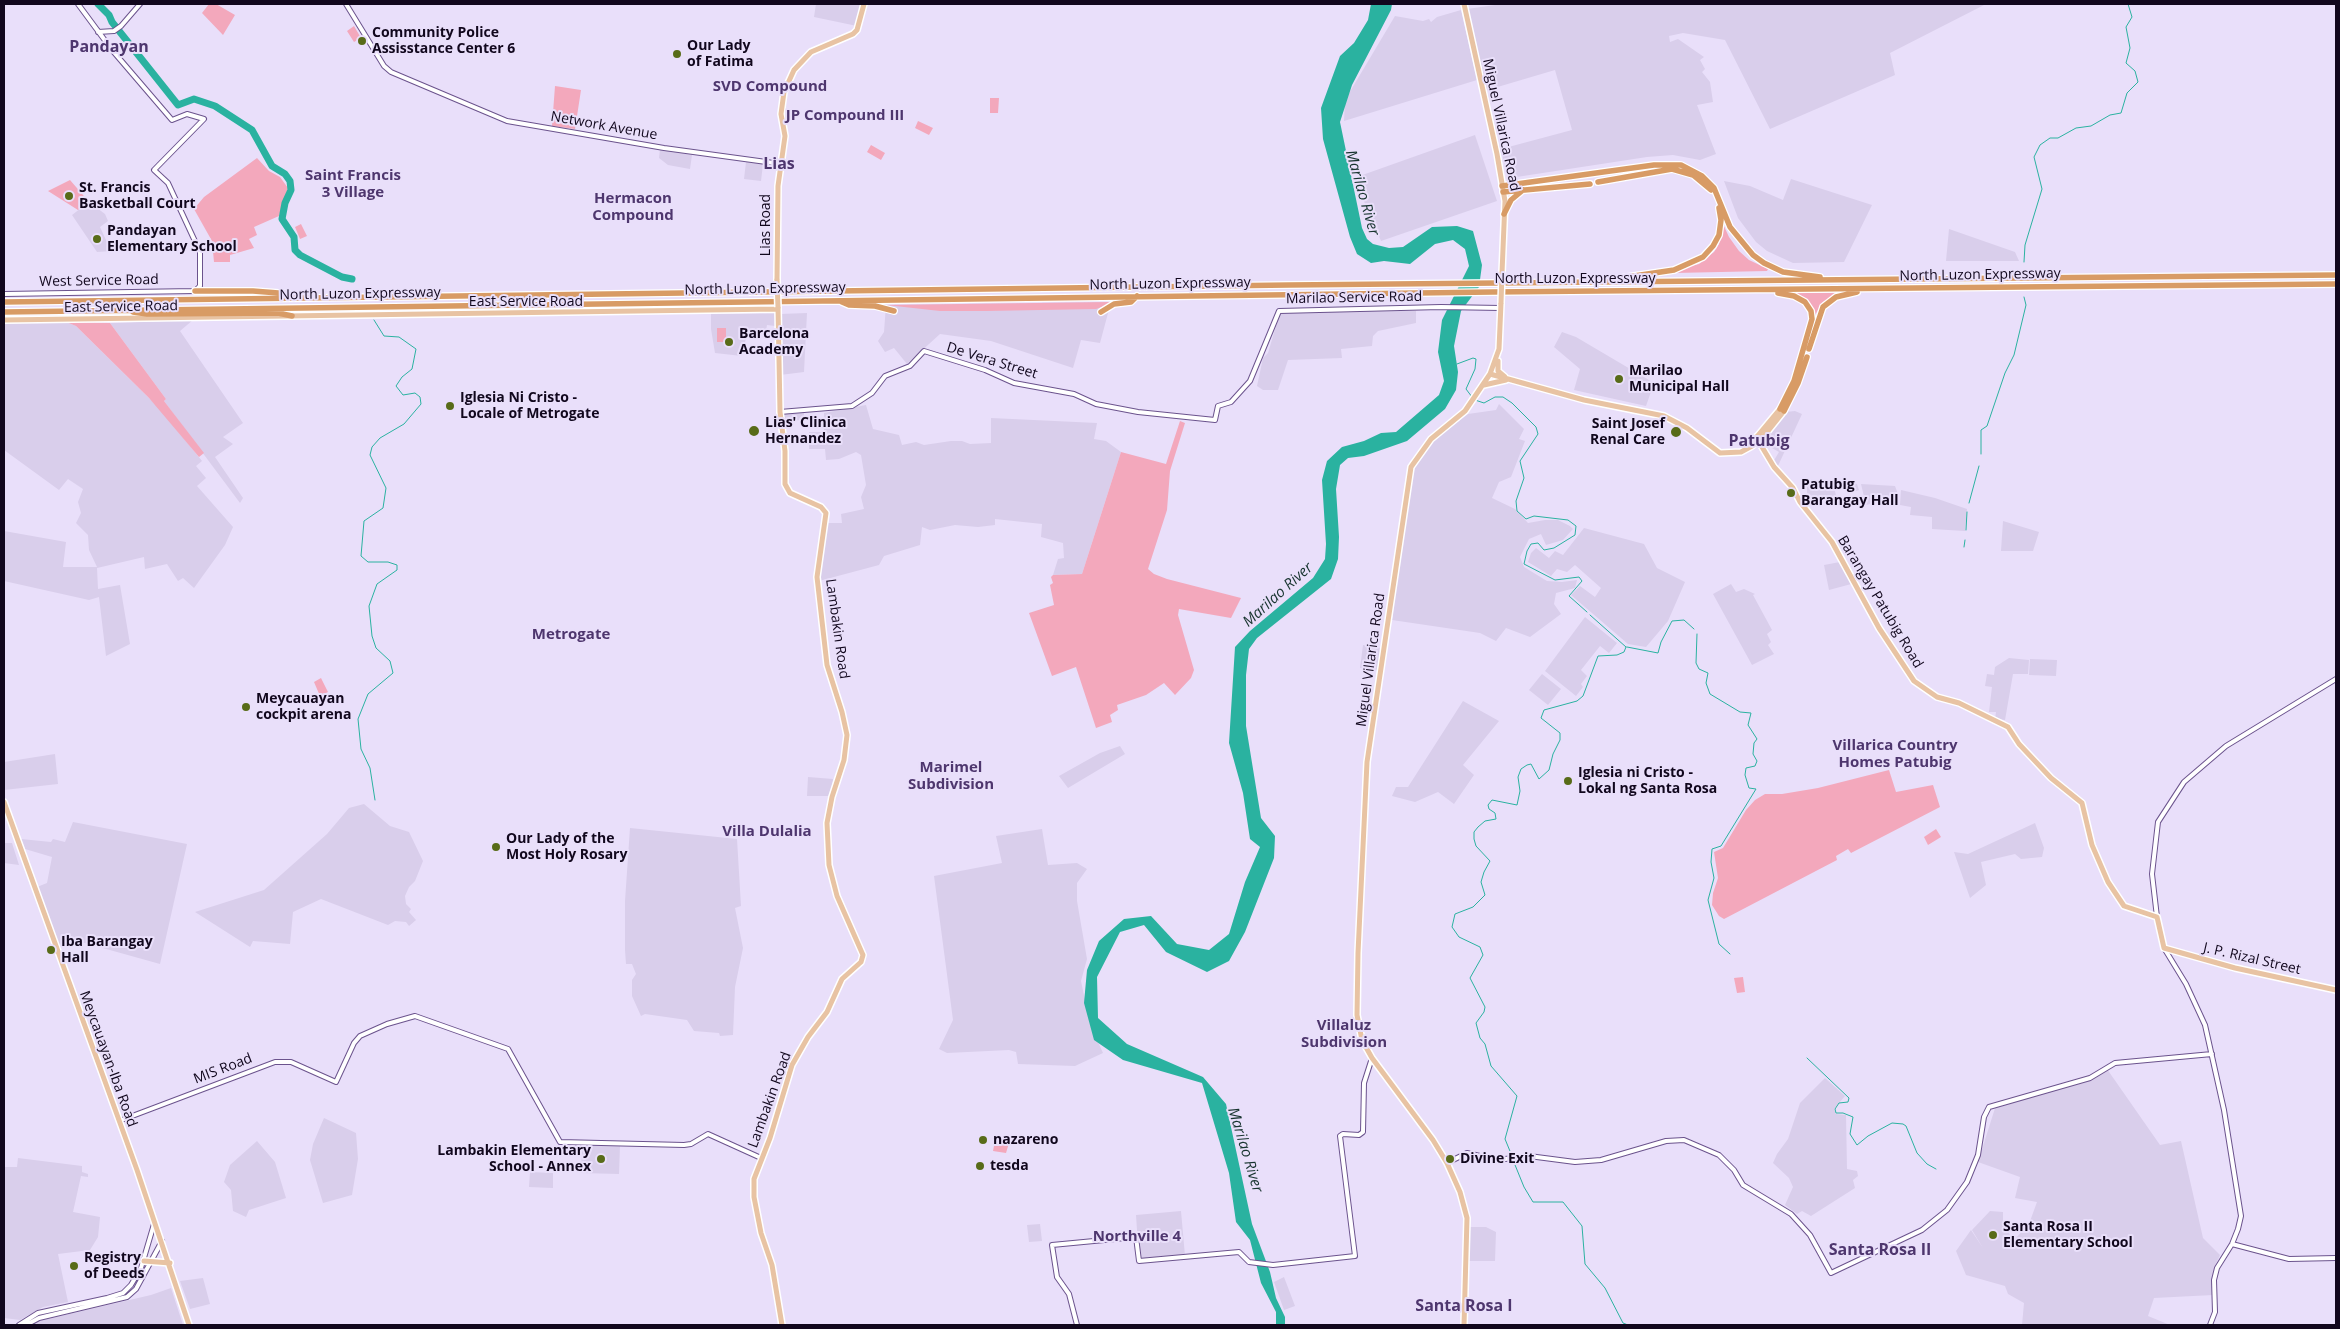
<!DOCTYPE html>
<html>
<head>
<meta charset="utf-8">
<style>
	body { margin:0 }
	#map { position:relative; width:2340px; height:1329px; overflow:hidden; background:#e9dffa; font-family:"Open Sans",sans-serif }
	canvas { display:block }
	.frame { position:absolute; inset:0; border:5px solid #11071d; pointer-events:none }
</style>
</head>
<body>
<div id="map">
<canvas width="2340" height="1329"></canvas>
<div class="frame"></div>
</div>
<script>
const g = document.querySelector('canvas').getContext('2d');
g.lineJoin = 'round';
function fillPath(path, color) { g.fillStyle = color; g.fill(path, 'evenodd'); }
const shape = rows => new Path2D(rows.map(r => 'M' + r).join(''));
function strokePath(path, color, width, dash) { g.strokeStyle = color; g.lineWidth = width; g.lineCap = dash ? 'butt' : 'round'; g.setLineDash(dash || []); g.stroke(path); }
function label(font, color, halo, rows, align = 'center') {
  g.font = font + ' "Open Sans",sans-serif'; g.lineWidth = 4; g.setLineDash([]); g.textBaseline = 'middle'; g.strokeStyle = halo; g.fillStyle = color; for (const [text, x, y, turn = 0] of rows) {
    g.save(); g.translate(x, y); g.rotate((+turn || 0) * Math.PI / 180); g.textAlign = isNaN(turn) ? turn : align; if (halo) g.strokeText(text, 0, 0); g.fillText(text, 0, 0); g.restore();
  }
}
const built = shape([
	[816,4,862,4,857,26,814,17],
	[1502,4,1986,4,1890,53,1895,75,1770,129,1725,40,1683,33,1669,36,1670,42,1678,39,1704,57,1700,60,1705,69,1702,72,1710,82,1713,102,1697,105,1716,154,1700,160,1673,155,1647,157,1510,178,1507,177,1501,149,1572,130,1555,70,1484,91,1467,9],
	[1461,10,1477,80,1344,121,1345,100,1395,16,1423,21,1429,19,1431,22,1437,17],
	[1475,135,1497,201,1381,241,1354,178],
	[660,149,692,155,690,169,668,165,659,158],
	[746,162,763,164,761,181,744,179],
	[1791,179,1872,205,1844,262,1793,263,1767,251,1756,242,1738,218,1724,181,1750,186,1783,200],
	[89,202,105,214,108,221,100,227,111,251,97,252,72,215],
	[1949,229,2015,252,2019,261,1946,261],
	[1111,302,1100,343,1081,340,1073,368,991,341,940,334,907,364,894,348,885,352,878,341,884,332,886,305],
	[1311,311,1416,311,1416,323,1378,331,1373,336,1372,346,1341,349,1342,358,1288,360,1278,390,1263,390,1257,386,1263,358,1268,353,1279,316,1282,313],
	[775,313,775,326,767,325,766,331,748,329,742,356,715,353,711,329,711,314],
	[807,313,804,372,780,375,780,314],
	[193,320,180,331,243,423,223,437,233,444,215,457,243,498,240,503,164,401,166,399,110,323],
	[66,322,76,326,162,411,202,461,196,466,206,478,197,486,233,527,225,545,194,588,183,578,178,581,167,564,145,569,144,557,97,568,98,589,120,585,130,644,106,656,99,597,89,600,4,581,4,531,66,542,63,567,97,567,89,550,88,535,76,523,81,513,78,502,83,489,68,479,59,490,4,450,4,323],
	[1562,332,1576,337,1654,383,1646,406,1574,390,1580,369,1554,347],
	[1499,404,1524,429,1519,439,1525,441,1511,477,1499,482,1492,498,1515,509,1528,523,1545,520,1558,520,1570,526,1573,529,1563,540,1546,545,1541,534,1529,539,1520,557,1524,567,1547,581,1562,582,1577,580,1575,588,1556,593,1554,604,1561,614,1530,637,1506,628,1496,641,1480,633,1392,620,1403,529,1415,465,1429,444,1468,414,1496,410],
	[866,405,873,429,899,435,902,445,916,442,924,445,951,441,962,441,970,444,991,443,991,418,1097,423,1094,439,1106,441,1121,452,1082,574,1053,575,1058,559,1064,558,1063,543,1041,537,1042,524,995,519,995,525,978,527,955,525,930,530,922,527,920,545,884,556,879,565,819,581,828,523,842,523,841,514,864,509,861,497,866,485,861,455,856,452,839,459,826,460,825,449,809,449,809,432,824,432,824,413],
	[1795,411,1802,414,1777,468,1773,462,1779,452,1765,444,1764,439,1786,412],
	[804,413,804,420,784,421,783,414],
	[1849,481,1857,484,1859,490,1848,494,1843,483],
	[1861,484,1895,486,1899,497,1866,505],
	[1807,486,1834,487,1837,500,1807,498],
	[1901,490,1935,498,1967,509,1965,531,1932,529,1932,517,1910,515,1911,507,1900,505],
	[2003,521,2039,532,2033,551,2001,551],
	[1584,528,1644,544,1657,568,1685,582,1668,621,1646,647,1628,644,1571,595,1580,586,1595,597,1601,588,1575,565,1567,572,1557,569,1551,576,1528,562,1531,553,1536,548,1549,558,1555,551,1563,555],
	[1840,562,1855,583,1829,590,1824,565],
	[1731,584,1736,592,1744,589,1755,594,1753,595,1772,630,1767,634,1771,642,1768,645,1774,654,1752,665,1713,594],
	[1585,617,1617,643,1609,653,1600,646,1581,670,1587,676,1581,684,1583,687,1576,696,1545,671],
	[1363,645,1381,648,1378,670,1360,668],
	[2009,658,2029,660,2028,674,2013,674,2005,720,1995,719,1996,712,1989,712,1992,687,1985,686,1987,674,1994,675,1995,667],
	[2030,659,2057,660,2056,676,2029,675],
	[1542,674,1561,689,1548,705,1529,690],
	[1463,701,1499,721,1463,765,1474,775,1454,804,1438,792,1415,802,1392,796,1396,787,1408,787],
	[1120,746,1125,754,1068,788,1059,776,1100,753],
	[55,754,58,784,4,790,4,762],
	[808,777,833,779,831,796,807,796],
	[364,804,390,826,409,832,423,861,415,881,409,887,405,896,406,904,411,909,409,912,416,920,409,926,406,922,395,921,388,925,321,899,293,912,290,944,253,941,250,947,195,912,264,890,327,834,349,808],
	[73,822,187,844,160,964,74,940,59,945,37,887,47,883,52,857,25,849,21,839,51,842,53,839,65,842],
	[2035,823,2044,848,2042,857,2021,859,2015,854,1981,862,1986,885,1970,898,1954,852,1968,854],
	[630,828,737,839,741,906,735,908,743,948,735,987,733,1035,720,1036,719,1033,694,1031,687,1020,645,1014,641,1016,632,996,632,980,636,974,632,964,626,964,625,950,625,901],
	[1042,829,1048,865,1077,863,1087,869,1077,883,1077,901,1087,959,1081,981,1090,1024,1103,1053,1075,1066,1018,1064,1016,1052,1009,1050,947,1053,939,1049,953,1020,934,876,1002,863,996,836],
	[4,843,12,843,19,865,4,863],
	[2107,1069,2160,1145,2181,1141,2203,1238,2220,1255,2214,1268,2213,1295,2154,1298,2148,1316,2170,1325,2022,1325,2024,1303,2008,1294,2005,1286,1966,1275,1956,1251,1971,1230,1983,1248,1972,1230,1990,1211,2003,1212,2003,1221,2013,1241,2029,1224,2037,1202,2015,1198,2020,1177,1978,1162,1996,1105,2084,1083],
	[1825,1078,1845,1096,1834,1109,1836,1114,1846,1115,1847,1169,1857,1171,1858,1176,1853,1180,1855,1188,1811,1216,1802,1211,1797,1214,1785,1205,1793,1187,1789,1178,1773,1163,1777,1154,1788,1139,1800,1103],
	[324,1118,356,1133,358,1159,352,1195,323,1203,310,1160,313,1144],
	[257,1141,275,1162,286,1198,249,1210,246,1217,233,1211,231,1190,224,1182,230,1165],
	[582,1145,620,1146,619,1174,581,1173],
	[18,1158,82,1166,82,1172,88,1174,88,1177,81,1176,73,1212,100,1217,98,1237,90,1250,58,1254,68,1302,43,1307,20,1320,4,1318,4,1167,17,1167],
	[530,1172,553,1173,553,1188,529,1187],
	[1181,1211,1185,1256,1139,1260,1136,1215],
	[1040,1224,1042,1241,1029,1242,1027,1225],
	[1468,1227,1486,1227,1496,1232,1495,1261,1467,1261],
	[1284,1277,1295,1306,1284,1310,1274,1282],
	[203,1278,210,1304,190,1309,180,1281],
	[171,1288,183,1325,29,1325,35,1322,151,1295]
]);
const green = shape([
	[209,4,216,4,235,15,223,35,202,13],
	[354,26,361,38,354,42,347,31],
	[555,86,581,90,575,129,552,126],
	[990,98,999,98,998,113,990,113],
	[918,121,933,128,929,135,915,128],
	[871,145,885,153,881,160,867,152],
	[257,158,269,171,280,177,288,188,279,216,254,227,257,235,249,239,254,248,230,255,230,262,214,262,212,241,194,209,204,197],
	[70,180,89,202,78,210,48,191],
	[301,224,307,236,300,239,295,227],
	[1723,224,1729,237,1739,251,1749,260,1768,269,1767,271,1674,273,1674,270,1699,264,1714,252,1719,244],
	[1787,293,1843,293,1823,302,1815,315,1810,303],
	[1111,302,1110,304,1096,309,986,311,940,311,886,305],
	[66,322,110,323,166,399,164,401,204,453,199,457,149,398,76,326],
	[717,328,726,328,726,342,717,342],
	[1180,421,1185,423,1170,471,1167,510,1148,569,1154,574,1167,579,1241,598,1231,618,1179,609,1178,615,1194,670,1191,678,1175,695,1164,683,1146,695,1117,705,1118,710,1110,715,1112,722,1096,728,1076,667,1052,676,1029,613,1054,605,1050,585,1053,583,1051,577,1053,575,1082,574,1121,452,1166,464],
	[321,678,328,692,320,696,314,682],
	[1889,770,1896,792,1933,785,1940,807,1851,853,1848,849,1836,856,1837,860,1724,919,1719,916,1712,905,1713,893,1718,878,1714,852,1723,848,1746,810,1755,800,1765,794,1782,794,1818,788],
	[1936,829,1941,837,1928,845,1924,837],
	[1743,977,1745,992,1737,993,1734,978],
	[995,1141,1009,1143,1006,1153,993,1151]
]);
const water = shape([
	[1371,4,1392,4,1391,10,1352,85,1340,122,1362,228,1367,239,1373,244,1389,248,1403,247,1432,227,1457,226,1473,231,1482,265,1479,287,1461,311,1454,346,1458,372,1456,390,1445,409,1407,441,1364,456,1348,458,1340,465,1336,489,1339,537,1338,559,1331,579,1257,638,1249,649,1246,675,1246,726,1261,818,1275,836,1274,858,1245,932,1229,961,1207,972,1166,952,1144,925,1120,932,1097,977,1098,1018,1127,1044,1203,1077,1226,1104,1252,1224,1270,1272,1276,1298,1285,1317,1285,1325,1276,1325,1276,1312,1261,1283,1250,1240,1236,1222,1229,1173,1202,1083,1123,1060,1094,1040,1084,1003,1087,970,1099,941,1124,919,1151,916,1177,944,1209,950,1229,934,1245,882,1260,847,1250,839,1243,793,1229,743,1235,647,1250,631,1313,578,1325,559,1326,544,1322,480,1327,461,1342,447,1364,441,1381,433,1396,432,1439,395,1444,381,1438,352,1442,320,1469,266,1465,249,1453,240,1435,244,1410,264,1384,261,1371,263,1357,254,1350,237,1323,139,1321,108,1340,56,1354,43,1368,20]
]);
const stream = shape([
	[2024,262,2025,245,2042,189,2034,157,2040,145,2050,138,2058,138,2076,128,2091,126,2110,115,2121,113,2127,93,2138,82,2135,71,2126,63,2130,48,2126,27,2132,17,2128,4],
	[374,320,384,336,399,337,416,349,412,369,402,377,396,386,403,395,415,393,420,397,421,404,404,424,380,438,372,447,370,455,386,488,383,508,364,521,361,556,368,562,388,562,397,565,397,570,377,584,369,606,372,636,376,648,390,661,393,673,368,694,358,719,361,749,370,768,375,800],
	[1457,364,1473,358,1476,359,1475,369,1466,389,1472,397],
	[1475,400,1484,403,1495,397,1503,397,1512,403,1536,427,1538,434,1520,461,1524,478,1516,501,1517,511,1526,519,1534,516,1568,520,1576,526,1575,535,1554,548,1544,550,1538,543,1531,544,1527,551,1524,564,1555,580,1579,577,1582,581,1569,596,1587,612],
	[1981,454,1981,430,1987,426,2005,373,2014,355,2026,305,2024,297],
	[1969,503,1979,466],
	[1966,530,1967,512],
	[1964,547,1965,540],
	[1590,615,1626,647],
	[1697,634,1696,663,1699,669,1708,673,1706,683,1710,694,1740,712,1751,713,1748,725,1757,739,1754,743,1753,754,1757,761,1755,766,1746,768,1745,775,1749,788,1756,789,1721,846,1712,849,1711,862,1714,878,1708,900,1719,944,1730,954],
	[1627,647,1658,653,1661,642,1672,621,1684,620,1694,629],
	[1807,1058,1849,1098,1848,1102,1839,1103,1835,1109,1836,1113,1843,1113,1853,1117,1850,1134,1857,1145,1868,1136,1892,1123,1903,1124,1906,1126,1917,1153,1927,1164,1936,1169],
	[1512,1156,1505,1139,1517,1096,1491,1066,1485,1044,1480,1038,1476,1023,1484,1012,1485,1007,1470,978,1483,955,1480,947,1459,937,1452,927,1455,914,1473,907,1485,895,1481,882,1484,872,1490,861,1476,846,1474,839,1474,832,1478,827,1485,821,1496,819,1495,813,1489,809,1488,805,1492,800,1517,805,1520,791,1518,777,1521,769,1527,765,1531,764,1539,779,1549,770,1553,754,1560,740,1560,733,1541,718,1544,710,1577,701,1583,696,1598,656,1617,655,1624,652,1626,647],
	[1513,1160,1524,1187,1533,1202,1563,1202,1582,1226,1585,1264,1605,1288,1623,1323,1628,1325]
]);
const river = shape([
	[98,4,109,15,112,22,178,105,194,99,215,106,252,130,272,166,285,174,290,181,291,190,285,203,282,219,294,237,295,250,300,255,342,277,352,279]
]);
const minor = shape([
	[346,4,384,66,391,72,507,121,664,148,781,164],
	[98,32,114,31,121,26,140,4],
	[4,294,195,291,200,286,200,252,168,183,154,170,204,119,187,114,172,120,112,50,78,4],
	[780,412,852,406,872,393,885,376,910,366,924,351,985,370,1014,383,1074,394,1096,404,1138,412,1215,420,1218,406,1231,402,1250,381,1279,311,1441,307,1501,308],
	[2157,917,2152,874,2158,822,2184,782,2226,746,2336,679],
	[2164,948,2186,984,2205,1025,2224,1110,2241,1216,2238,1229,2232,1244,2217,1268,2214,1280,2215,1312,2210,1325],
	[119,1121,275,1062,291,1062,336,1082,354,1043,360,1036,387,1024,415,1016,508,1049,560,1142,684,1145,691,1144,708,1134,761,1158],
	[1447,1163,1467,1153,1497,1160,1529,1156,1575,1162,1601,1160,1666,1141,1684,1140,1719,1155,1734,1170,1743,1185,1791,1214,1810,1235,1831,1273,1922,1230,1947,1210,1967,1182,1978,1155,1984,1117,1989,1107,2090,1078,2115,1063,2212,1054],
	[2232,1244,2289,1259,2336,1258],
	[19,1325,38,1313,107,1298,123,1293,131,1285,141,1268,154,1224],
	[26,1325,39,1318,127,1297,136,1289,162,1241],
	[1077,1325,1069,1294,1057,1277,1052,1245,1136,1237,1139,1261,1239,1252,1249,1262,1273,1265,1355,1256,1340,1136,1343,1134,1359,1135,1363,1132,1364,1083,1372,1058]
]);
const major = shape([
	[1464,4,1497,154,1505,201,1502,273],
	[777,280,778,186,785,136,781,114,784,92,794,70,811,52,853,34,857,30,864,4],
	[778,307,780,412,785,451,785,484,790,493,821,507,826,513,817,577,827,665,842,712,847,735,844,760,832,797,827,823,829,865,837,896,863,955,861,962,842,979,827,1012,808,1037,792,1065,770,1138,754,1179,754,1197,761,1233,772,1265,782,1325],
	[4,320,778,309],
	[1498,361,1498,371,1505,377],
	[1490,374,1584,400,1664,416,1687,428,1720,453,1741,452,1752,446,1764,436,1784,411],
	[1484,385,1506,380],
	[1756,437,1774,467,1793,488,1800,502,1832,542,1879,628,1914,681,1937,697,1959,703,2008,727,2019,744,2051,778,2082,803,2092,845,2108,882,2124,906,2157,917,2164,948,2235,968,2336,990],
	[1755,439,1780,409],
	[4,802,137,1170,189,1325],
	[144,1261,170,1263],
	[1464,1325,1467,1218,1460,1192,1447,1163,1433,1140,1372,1058,1362,1040,1357,1015,1358,953,1367,762,1411,467,1431,439,1465,411,1490,374,1499,349,1501,303]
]);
const highway = shape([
	[1598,182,1672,169,1693,175,1711,190],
	[1502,186,1654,165,1681,165,1702,176,1714,188,1730,227,1753,255,1764,263,1783,272,1820,277],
	[1503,192,1590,184],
	[1504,214,1511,200,1523,190],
	[1614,279,1674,270,1703,257,1713,246,1719,235,1721,220,1719,208],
	[195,291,253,291,291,294],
	[1778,293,1794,296,1805,302,1811,311,1812,319,1794,381,1780,409],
	[4,302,1289,285,2336,275],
	[842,302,849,305,875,306,894,311],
	[4,312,1492,292,2336,284],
	[133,312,147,314,278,313,292,316],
	[1101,312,1114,304,1131,302,1137,296],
	[1809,349,1823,307,1836,297,1857,292],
	[1784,411,1798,383,1807,357]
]);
const majorBridge = shape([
	[777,280,778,307],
	[1501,303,1502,273]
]);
const markers = [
	[362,41,5,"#586b18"],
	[677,54,5,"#586b18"],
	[69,196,5,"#586b18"],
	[97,239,5,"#586b18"],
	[729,342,5,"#586b18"],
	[1619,379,5,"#586b18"],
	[450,406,5,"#586b18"],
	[754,431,6,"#586b18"],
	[1676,432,6,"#586b18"],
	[1791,493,5,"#586b18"],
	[246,707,5,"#586b18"],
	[1568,781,5,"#586b18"],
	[496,847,5,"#586b18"],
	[51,950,5,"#586b18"],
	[983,1140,5,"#586b18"],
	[601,1159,5,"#586b18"],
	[1450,1159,5,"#586b18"],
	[980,1166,5,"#586b18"],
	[1993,1235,5,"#586b18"],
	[74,1266,5,"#586b18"]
];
const poiNames = [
	["Community Police",372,33],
	["Assisstance Center 6",372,49],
	["Our Lady",687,46],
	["of Fatima",687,62],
	["St. Francis",79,188],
	["Basketball Court",79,204],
	["Pandayan",107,231],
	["Elementary School",107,247],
	["Barcelona",739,334],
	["Academy",739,350],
	["Marilao",1629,371],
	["Municipal Hall",1629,387],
	["Iglesia Ni Cristo -",460,398],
	["Locale of Metrogate",460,414],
	["Lias' Clinica",765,423],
	["Hernandez",765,439],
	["Saint Josef",1665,424,"right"],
	["Renal Care",1665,440,"right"],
	["Patubig",1801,485],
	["Barangay Hall",1801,501],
	["Meycauayan",256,699],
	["cockpit arena",256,715],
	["Iglesia ni Cristo -",1578,773],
	["Lokal ng Santa Rosa",1578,789],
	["Our Lady of the",506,839],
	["Most Holy Rosary",506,855],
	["Iba Barangay",61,942],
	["Hall",61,958],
	["nazareno",993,1140],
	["Lambakin Elementary",591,1151,"right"],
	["School - Annex",591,1167,"right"],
	["Divine Exit",1460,1159],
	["tesda",990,1166],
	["Santa Rosa II",2003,1227],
	["Elementary School",2003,1243],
	["Registry",84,1258],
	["of Deeds",84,1274]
];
const streetNames = [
	["Miguel Villarica Road",1501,125,78],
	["Network Avenue",604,126,10],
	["Lias Road",766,225,-90],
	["North Luzon Expressway",1980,275,-1],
	["North Luzon Expressway",1575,279],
	["West Service Road",99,281,-1],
	["North Luzon Expressway",1170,284,-1],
	["North Luzon Expressway",765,289,-1],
	["North Luzon Expressway",360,294,-1],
	["Marilao Service Road",1354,298,-1],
	["East Service Road",526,302],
	["East Service Road",121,307,-1],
	["De Vera Street",992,361,17],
	["Barangay Patubig Road",1880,602,59],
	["Lambakin Road",837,629,82],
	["Miguel Villarica Road",1371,660,-82],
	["J. P. Rizal Street",2252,959,13],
	["Meycauayan-Iba Road",108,1059,70],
	["MIS Road",223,1069,-21],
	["Lambakin Road",770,1100,-70]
];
const neighbourhoodNames = [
	["SVD Compound",770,87],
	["JP Compound III",845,116],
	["Saint Francis",353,176],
	["3 Village",353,193],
	["Hermacon",633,199],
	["Compound",633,216],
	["Metrogate",571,635],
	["Villarica Country",1895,746],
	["Homes Patubig",1895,763],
	["Marimel",951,768],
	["Subdivision",951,785],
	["Villa Dulalia",767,832],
	["Villaluz",1344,1026],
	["Subdivision",1344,1043],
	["Northville 4",1137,1237]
];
const waterNames = [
	["Marilao River",1362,193,74],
	["Marilao River",1278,595,-42],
	["Marilao River",1245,1150,73]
];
const quarterNames = [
	["Pandayan",109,47],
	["Lias",779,164],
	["Patubig",1759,441],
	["Santa Rosa II",1880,1250],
	["Santa Rosa I",1464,1306]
];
fillPath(built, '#d9ceeb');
fillPath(green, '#f3a8bc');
fillPath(water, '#2ab2a0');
strokePath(stream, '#2ab2a0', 1);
strokePath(river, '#2ab2a0', 7);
strokePath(minor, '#6b538d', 6);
strokePath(major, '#fff', 8);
strokePath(highway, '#fff', 8);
strokePath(minor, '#fff', 4);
strokePath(major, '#e8c3a3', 5);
strokePath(highway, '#d89b65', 5.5);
strokePath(majorBridge, '#fff', 8, []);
strokePath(majorBridge, '#e8c3a3', 5);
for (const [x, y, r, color] of markers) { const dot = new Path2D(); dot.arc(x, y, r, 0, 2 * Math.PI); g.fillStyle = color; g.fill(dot); strokePath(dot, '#e9dffa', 2); }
label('bold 14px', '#11071d', '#e9dffa', poiNames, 'left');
label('14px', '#11071d', '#e9dffa', streetNames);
label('bold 15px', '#4e366e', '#e9dffa', neighbourhoodNames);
label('italic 15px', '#18342f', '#e9dffa', waterNames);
label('bold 16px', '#4e366e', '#e9dffa', quarterNames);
</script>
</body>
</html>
